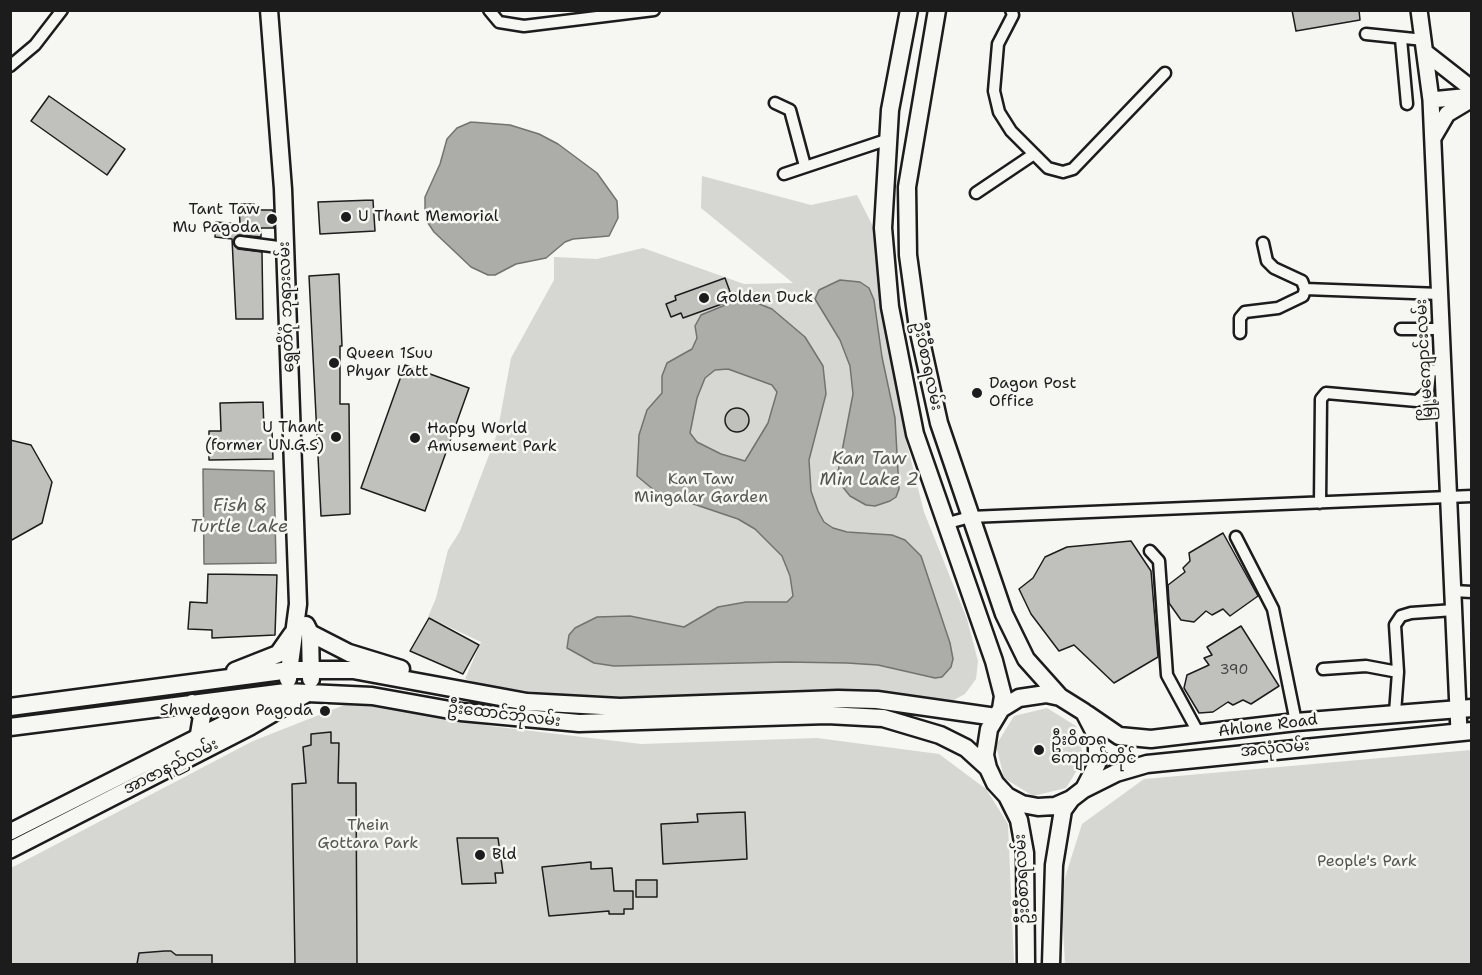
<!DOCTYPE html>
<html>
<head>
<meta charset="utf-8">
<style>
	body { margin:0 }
	#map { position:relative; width:1482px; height:975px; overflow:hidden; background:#f6f6f2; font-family:"Shantell Sans",sans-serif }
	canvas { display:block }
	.frame { position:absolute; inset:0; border:12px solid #1c1c1c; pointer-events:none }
</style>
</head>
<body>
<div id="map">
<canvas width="1482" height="975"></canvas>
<div class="frame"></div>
</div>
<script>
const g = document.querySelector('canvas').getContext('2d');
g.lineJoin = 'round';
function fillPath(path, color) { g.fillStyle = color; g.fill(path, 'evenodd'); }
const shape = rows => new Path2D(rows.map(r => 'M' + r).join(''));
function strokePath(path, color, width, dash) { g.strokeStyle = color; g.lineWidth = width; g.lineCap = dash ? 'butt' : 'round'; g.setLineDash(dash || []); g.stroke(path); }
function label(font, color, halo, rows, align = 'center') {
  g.font = font + ' "Shantell Sans","Noto Sans Myanmar",sans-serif'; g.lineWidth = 5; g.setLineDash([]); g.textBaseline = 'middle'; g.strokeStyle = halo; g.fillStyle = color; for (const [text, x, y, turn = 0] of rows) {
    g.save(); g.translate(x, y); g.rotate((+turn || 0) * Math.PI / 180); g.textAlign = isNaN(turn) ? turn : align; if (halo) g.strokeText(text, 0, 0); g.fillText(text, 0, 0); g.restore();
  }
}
const green = shape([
	[702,176,811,205,857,195,880,240,885,326,904,432,924,512,967,619,978,661,976,679,965,694,946,704,611,701,487,686,465,679,481,642,428,617,436,598,448,550,460,531,497,434,511,358,554,280,554,257,597,259,643,248,744,284,793,283,701,208],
	[357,700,490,726,641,744,817,738,939,754,986,789,1008,824,1014,964,11,964,11,868,253,741],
	[1047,708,1076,726,1084,759,1066,788,1033,796,1004,778,996,745,1014,716],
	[1471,750,1471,964,1065,964,1061,890,1082,824,1144,779]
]);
const water = shape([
	[471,122,510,125,539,134,558,144,597,173,617,201,618,218,609,236,573,239,565,242,546,258,516,264,495,275,488,275,471,267,434,232,428,223,425,213,425,197,440,164,447,139,457,128,471,122],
	[840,280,860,282,869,288,874,300,882,357,895,418,899,489,896,497,890,501,875,506,866,505,850,496,842,486,838,472,853,394,850,366,840,340,815,299,819,290,840,280],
	[747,299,772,309,805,337,823,366,826,394,809,460,811,491,818,511,824,522,833,528,847,532,892,535,905,540,921,556,950,643,953,659,951,667,942,677,935,678,878,665,847,663,786,662,614,666,594,663,567,648,569,635,575,628,597,617,630,616,684,627,718,607,746,602,787,602,793,596,790,576,782,556,755,529,738,519,655,491,637,476,639,435,647,410,662,393,662,376,667,363,692,349,697,338,695,326,701,315,735,301,747,299],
	[728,369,772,385,777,392,768,423,745,461,721,454,697,442,690,433,697,398,705,378,715,370,728,369],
	[203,469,274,471,276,563,204,564,203,469]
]);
const building = shape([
	[1292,10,1359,10,1360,20,1296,31,1292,10],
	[49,96,125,149,107,175,31,121,49,96],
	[373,200,375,231,320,234,318,202,373,200],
	[239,204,254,204,254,210,273,210,274,228,261,228,261,237,238,235,233,242,238,249,262,252,263,319,236,319,232,239,215,237,216,222,240,224,239,204],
	[339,274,342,346,340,346,340,404,349,404,350,514,321,516,309,276,339,274],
	[725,278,733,300,683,318,681,313,671,317,666,304,676,300,675,296,725,278],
	[405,365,469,388,425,511,361,488,405,365],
	[263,402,264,430,272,430,273,459,209,460,209,431,221,431,220,403,263,402],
	'725 420a12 12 0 1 1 24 0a12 12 0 1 1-24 0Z',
	[10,440,31,445,52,482,42,523,10,541,10,440],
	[1223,533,1258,596,1230,616,1223,609,1212,615,1206,611,1194,622,1181,620,1169,603,1168,585,1185,572,1183,568,1190,561,1189,553,1223,533],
	[1131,541,1151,571,1158,657,1114,683,1074,645,1059,651,1031,614,1019,589,1033,578,1045,557,1067,547,1131,541],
	[208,574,277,575,275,635,212,638,212,630,188,629,190,602,207,603,208,574],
	[429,618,479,645,463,674,410,651,429,618],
	[1241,626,1279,686,1251,704,1243,700,1233,705,1228,702,1213,712,1199,713,1184,688,1187,675,1209,665,1204,658,1212,655,1207,647,1241,626],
	[331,732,331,743,339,743,338,783,356,783,357,964,295,964,292,784,306,783,303,747,311,745,311,734,331,732],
	[745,812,747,859,663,864,661,824,698,822,697,814,745,812],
	[457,838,498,838,503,873,495,873,496,883,462,884,457,838],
	[591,862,591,869,612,868,614,891,633,891,633,909,624,909,624,914,609,914,609,911,549,916,542,867,591,862],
	[636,880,657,880,657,897,636,897,636,880],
	[165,951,171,951,176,955,212,955,212,964,137,964,139,953,165,951]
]);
const street = shape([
	[489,10,499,22,524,26,654,10],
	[1011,10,1013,15,998,44,994,91,999,112,1011,131,1048,168,1063,172,1073,169,1165,73],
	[1366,34,1424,40],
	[1401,39,1407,104],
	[10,66,35,45,62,10],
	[775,103,790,110,805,166],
	[784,174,889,139],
	[976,193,1034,154],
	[240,242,286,248],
	[1305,289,1440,294],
	[1401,329,1442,329],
	[1240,333,1240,318,1245,312,1278,308,1303,296,1305,289,1302,281,1274,268,1267,261,1263,243],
	[1320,503,1321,399,1326,393,1417,401,1428,392,1430,371,1443,369],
	[948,523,970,517,1472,496],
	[1236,537,1273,609,1296,722],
	[1150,551,1159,561,1167,675,1199,734],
	[1453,591,1472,592],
	[1323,669,1366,666,1398,672],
	[1395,713,1398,672,1395,625,1401,616,1411,613,1454,610]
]);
const secondary = shape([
	[1419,10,1431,100,1459,732],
	[1426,53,1472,89],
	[1431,100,1472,96],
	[1433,138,1447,114,1472,99],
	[10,832,281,695],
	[10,850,250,727,310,692]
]);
const primary = shape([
	[269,10,283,189,298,604,288,679],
	[909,10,890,110,883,228,890,307,915,434,994,661,1003,696,1001,709],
	[937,10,907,187,908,255,918,328,939,423,1004,614,1026,659,1060,697],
	[306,625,310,633,311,679],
	[310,633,349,653,401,669],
	[235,671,278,654,292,634],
	[192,703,202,716,199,734],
	[10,707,290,670,353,670,527,702,620,707,838,699,877,700,996,717],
	[1087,714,1119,736,1151,739,1296,722,1472,708],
	[10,727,286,692,372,696,461,712,579,723,827,715,883,718,940,735,966,748,988,768,995,783,1007,796,1022,804,1038,807,1055,806,1071,799,1084,789,1097,764,1097,737,1084,712,1060,697,1046,694,1019,698,1001,709,989,729,985,755,988,768],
	[1084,789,1116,773,1147,764,1472,731],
	[1007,796,1019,820,1025,853,1026,964],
	[1051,964,1054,865,1063,810,1071,799]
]);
const markers = [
	[346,217,6,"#1c1c1c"],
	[272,219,6,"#1c1c1c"],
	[704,298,6,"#1c1c1c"],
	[334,363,6,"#1c1c1c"],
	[977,393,6,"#1c1c1c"],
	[336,437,6,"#1c1c1c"],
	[415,438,6,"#1c1c1c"],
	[325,711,6,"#1c1c1c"],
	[1039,750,6,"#1c1c1c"],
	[480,855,6,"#1c1c1c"]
];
const numberNames = [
	["390",1234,670]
];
const poiNames = [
	["Tant Taw",260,210,"right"],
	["Mu Pagoda",260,228,"right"],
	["U Thant Memorial",358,217],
	["Golden Duck",716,298],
	["Queen 1Suu",346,354],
	["Phyar Latt",346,372],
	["Dagon Post",989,384],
	["Office",989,402],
	["U Thant",324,428,"right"],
	["(former UN.G.S)",324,446,"right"],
	["Happy World",427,429],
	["Amusement Park",427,447],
	["Shwedagon Pagoda",313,711,"right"],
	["ဦးဝိစာရ",1051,741],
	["ကျောက်တိုင်",1051,759],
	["Bld",492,855]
];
const streetNames = [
	["ရွှေတိဂုံ ဘုရားလမ်း",287,307,-92],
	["မြို့မကျောင်းလမ်း",1425,360,-93],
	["ဦးဝီစာရလမ်း",927,366,78],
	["ဦးထောင်ဘိုလမ်း",504,715,7],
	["Ahlone Road",1268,726,-7],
	["အလုံလမ်း",1275,749,-5],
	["အာဇာနည်လမ်း",171,767,-27],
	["ဦးဝီစာရလမ်း",1023,879,-93]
];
const parkNames = [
	["Kan Taw",701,480],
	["Mingalar Garden",701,498],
	["Thein",368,826],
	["Gottara Park",368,844],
	["People's Park",1367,862]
];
const waterNames = [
	["Kan Taw",869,459],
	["Min Lake 2",869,480],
	["Fish &",239,506],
	["Turtle Lake",239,527]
];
fillPath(green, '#d6d6d2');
fillPath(water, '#acaca9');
strokePath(water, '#727271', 1.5);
fillPath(building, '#c0c0bd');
strokePath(building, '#1c1c1c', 1.5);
strokePath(street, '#1c1c1c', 15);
strokePath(secondary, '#1c1c1c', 20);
strokePath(primary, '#1c1c1c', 21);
strokePath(street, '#f6f6f2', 10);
strokePath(secondary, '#f6f6f2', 15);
strokePath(primary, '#f6f6f2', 16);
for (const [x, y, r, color] of markers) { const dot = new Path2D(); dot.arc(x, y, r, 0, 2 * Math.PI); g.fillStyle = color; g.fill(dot); strokePath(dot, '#f6f6f2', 2); }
label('14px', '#454544', null, numberNames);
label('16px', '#1c1c1c', '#f6f6f2', poiNames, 'left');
label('16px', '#1c1c1c', '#f6f6f2', streetNames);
label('16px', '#545453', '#f6f6f2', parkNames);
label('italic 18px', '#565654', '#f6f6f2', waterNames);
</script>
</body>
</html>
